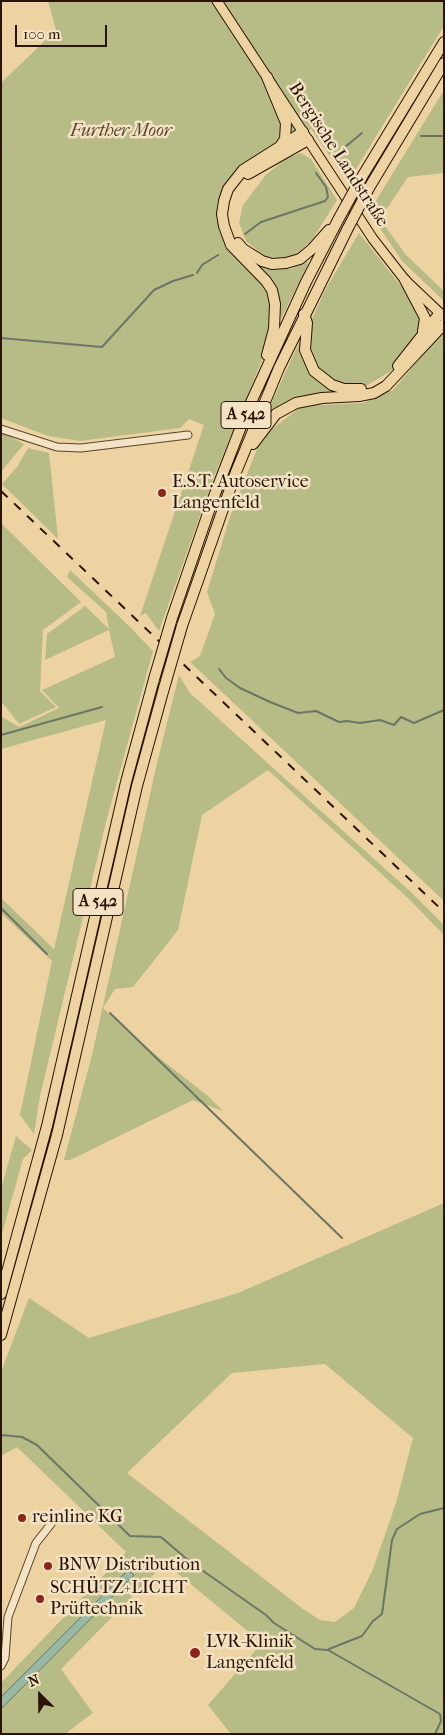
<!DOCTYPE html>
<html>
<head>
<meta charset="utf-8">
<style>
	body { margin:0 }
	#map { position:relative; width:445px; height:1735px; overflow:hidden; background:#edd2a2; font-family:"IM FELL French Canon",serif }
	canvas { display:block }
	.frame { position:absolute; inset:0; border:2px solid #291405; pointer-events:none }
	.north { position:absolute; left:15px; top:1670px; width:50px; height:50px; -webkit-text-stroke:4px #f3e2c3; paint-order:stroke; rotate:337deg; font-size:14px; font-weight:700; line-height:20px; text-align:center; color:#291405 }
	.north::after { content:''; display:block; margin:auto; width:18px; height:22px; background:#291405; clip-path:polygon(50% 0,100% 100%,50% 72%,0 100%) }
	.scale { position:absolute; left:15px; top:25px; width:92px; height:22px; box-sizing:border-box; border:2px solid #291405; border-top:0; padding-left:6px; font-size:15px; line-height:18px; white-space:nowrap; color:#291405; -webkit-text-stroke:4px #f3e2c3; paint-order:stroke }
</style>
</head>
<body>
<div id="map">
<canvas width="445" height="1735"></canvas>
<div class="frame"></div>
<div class="north">N</div>
<div class="scale">100 m</div>
</div>
<script>
const g = document.querySelector('canvas').getContext('2d');
g.lineJoin = 'round';
function fillPath(path, color) { g.fillStyle = color; g.fill(path, 'evenodd'); }
const shape = rows => new Path2D(rows.map(r => 'M' + r).join(''));
function strokePath(path, color, width, dash) { g.strokeStyle = color; g.lineWidth = width; g.lineCap = dash ? 'butt' : 'round'; g.setLineDash(dash || []); g.stroke(path); }
function label(font, color, halo, rows, align = 'center') {
  g.font = font + ' "IM FELL French Canon",serif'; g.lineWidth = 5; g.setLineDash([]); g.textBaseline = 'middle'; g.strokeStyle = halo; g.fillStyle = color; for (const [text, x, y, turn = 0] of rows) {
    g.save(); g.translate(x, y); g.rotate((+turn || 0) * Math.PI / 180); g.textAlign = isNaN(turn) ? turn : align; if (halo) g.strokeText(text, 0, 0); g.fillText(text, 0, 0); g.restore();
  }
}
const green = shape([
	[48,1,444,1,444,26,348,182,311,129,277,144,240,171,220,220,270,294,271,338,212,482,159,631,146,613,140,616,204,425,189,419,180,428,80,441,48,436,1,418,1,149,3,147,1,145,1,83,56,30],
	[444,90,444,173,408,177,380,219,406,255,444,291,444,301,402,261,369,212],
	[301,153,311,159,337,200,314,237,298,253,282,259,264,256,246,241,239,223,243,205,265,176,286,158],
	[359,233,409,296,422,321,420,331,391,371,366,386,352,388,339,386,315,367,310,354,308,328,325,290],
	[252,261,273,269,291,269,307,261,308,264,281,319,278,296],
	[444,330,444,901,190,662,200,656,215,614,207,592,230,517,259,444,273,428,302,406,363,403,393,390],
	[300,341,305,363,313,376,323,386,342,395,278,409,264,419],
	[1,432,24,444,1,472],
	[28,448,49,453,50,462,37,464,50,462,58,539,2,484,17,467],
	[1,523,81,602,43,630,40,691,56,707,19,724,1,701],
	[70,570,128,625,153,651,106,822,40,1096,34,1134,20,1115,52,961,1,913,1,898,54,949,106,720,1,749,1,716,19,727,59,708,42,690,115,657,109,630,45,660,47,634,85,606,109,629,106,612,67,577],
	[179,675,190,693,413,894,444,925,444,935,410,900,268,770,202,815,178,930,133,987,115,989,103,1008,157,1056,208,1096,223,1111,193,1100,70,1160,64,1160,92,1055,157,763],
	[16,1136,32,1150,23,1159,1,1237,1,1189],
	[444,1203,444,1734,231,1734,208,1705,262,1643,165,1563,61,1669,93,1713,65,1734,1,1734,1,1683,126,1552,17,1447,1,1456,1,1372,29,1298,89,1338,238,1293],
	[325,1364,413,1438,396,1503,373,1569,354,1608,335,1622,320,1620,303,1609,127,1473,232,1373]
]);
const water = shape([
	[128,1570,134,1575,1,1709,1,1697,128,1570]
]);
const stream = shape([
	[421,136,444,136],
	[333,157,362,133],
	[245,234,261,222,325,201,328,197,326,187,316,173],
	[197,273,202,265,218,255],
	[1,338,102,347,154,290,173,281,193,275],
	[219,669,226,678,240,688,270,702,298,713,316,711,339,722,347,721,360,723,380,720,394,725,401,717,414,723,444,710],
	[1,735,102,707],
	[1,908,47,954],
	[110,1013,342,1238],
	[1,1435,22,1437,37,1445,130,1536,161,1537,189,1561,266,1615,274,1623,315,1649,328,1650,440,1714,441,1721,435,1734],
	[329,1649,362,1636,373,1621,382,1614,392,1540,397,1529,420,1514,444,1508]
]);
const minor = shape([
	[1,429,57,447,81,448,188,435],
	[1,1666,5,1658,8,1617,36,1543,51,1524]
]);
const major = shape([
	[217,1,373,239,405,280,444,317]
]);
const highway = shape([
	[267,77,286,123,285,139,281,145],
	[248,174,308,140],
	[360,180,444,42],
	[369,188,444,63],
	[238,243,243,249,262,261,272,264,286,263,300,259,312,249,329,230],
	[405,280,425,318,423,331],
	[304,314,307,323,305,350,314,371,332,385,344,389,361,389],
	[267,355,274,329,275,304,272,290,266,281,231,245,224,226,222,214,224,201,228,189,243,170,303,132],
	[398,366,439,314],
	[253,444,276,414,296,403,322,398,359,396,374,393,386,386,444,324],
	[172,618,213,499,247,411,306,282,338,220],
	[182,626,236,472,279,368,348,228],
	[1,1294,47,1126,126,782,154,679],
	[1,1335,57,1135,137,786,164,688]
]);
const rail = shape([
	[1,491,444,912]
]);
const highwayBridge = shape([
	[338,220,360,180],
	[348,228,369,188],
	[154,679,172,618],
	[164,688,182,626]
]);
const markers = [
	[162,493,5,"#8f2418"],
	[22,1518,5,"#8f2418"],
	[48,1566,5,"#8f2418"],
	[40,1599,5,"#8f2418"],
	[195,1653,6,"#8f2418"]
];
const shields = [
	[246,415,50],
	[98,902,50]
];
const shieldNames = [
	["A 542",246,415],
	["A 542",98,902]
];
const parkNames = [
	["Further Moor",121,132]
];
const streetNames = [
	["Bergische Landstraße",338,155,57]
];
const poiNames = [
	["E.S.T. Autoservice",172,483],
	["Langenfeld",172,504],
	["reinline KG",32,1518],
	["BNW Distribution",58,1566],
	["SCHÜTZ+LICHT",50,1589],
	["Prüftechnik",50,1610],
	["LVR-Klinik",206,1643],
	["Langenfeld",206,1664]
];
fillPath(green, '#b7bc86');
fillPath(water, '#99b8a6');
strokePath(water, '#6c7666', 1);
strokePath(stream, '#6c7666', 2);
strokePath(minor, '#5a442c', 9);
strokePath(major, '#291405', 11);
strokePath(highway, '#291405', 12);
strokePath(minor, '#f3e2c3', 7);
strokePath(major, '#edd2a2', 9);
strokePath(highway, '#edd2a2', 10);
strokePath(rail, '#291405', 2, [9, 9]);
strokePath(highwayBridge, '#291405', 12, []);
strokePath(highwayBridge, '#edd2a2', 10);
for (const [x, y, r, color] of markers) { const dot = new Path2D(); dot.arc(x, y, r, 0, 2 * Math.PI); g.fillStyle = color; g.fill(dot); strokePath(dot, '#f3e2c3', 2); }
for (const [x, y, w] of shields) { const box = new Path2D(); box.roundRect(x - w / 2, y - 13.5, w, 27, 4); g.fillStyle = '#f3e2c3'; g.fill(box); strokePath(box, '#291405', 1); }
label('bold 16px', '#291405', null, shieldNames);
label('italic 18px', '#54462c', '#f3e2c3', parkNames);
label('18px', '#291405', '#f3e2c3', streetNames);
label('18px', '#291405', '#f3e2c3', poiNames, 'left');
</script>
</body>
</html>
